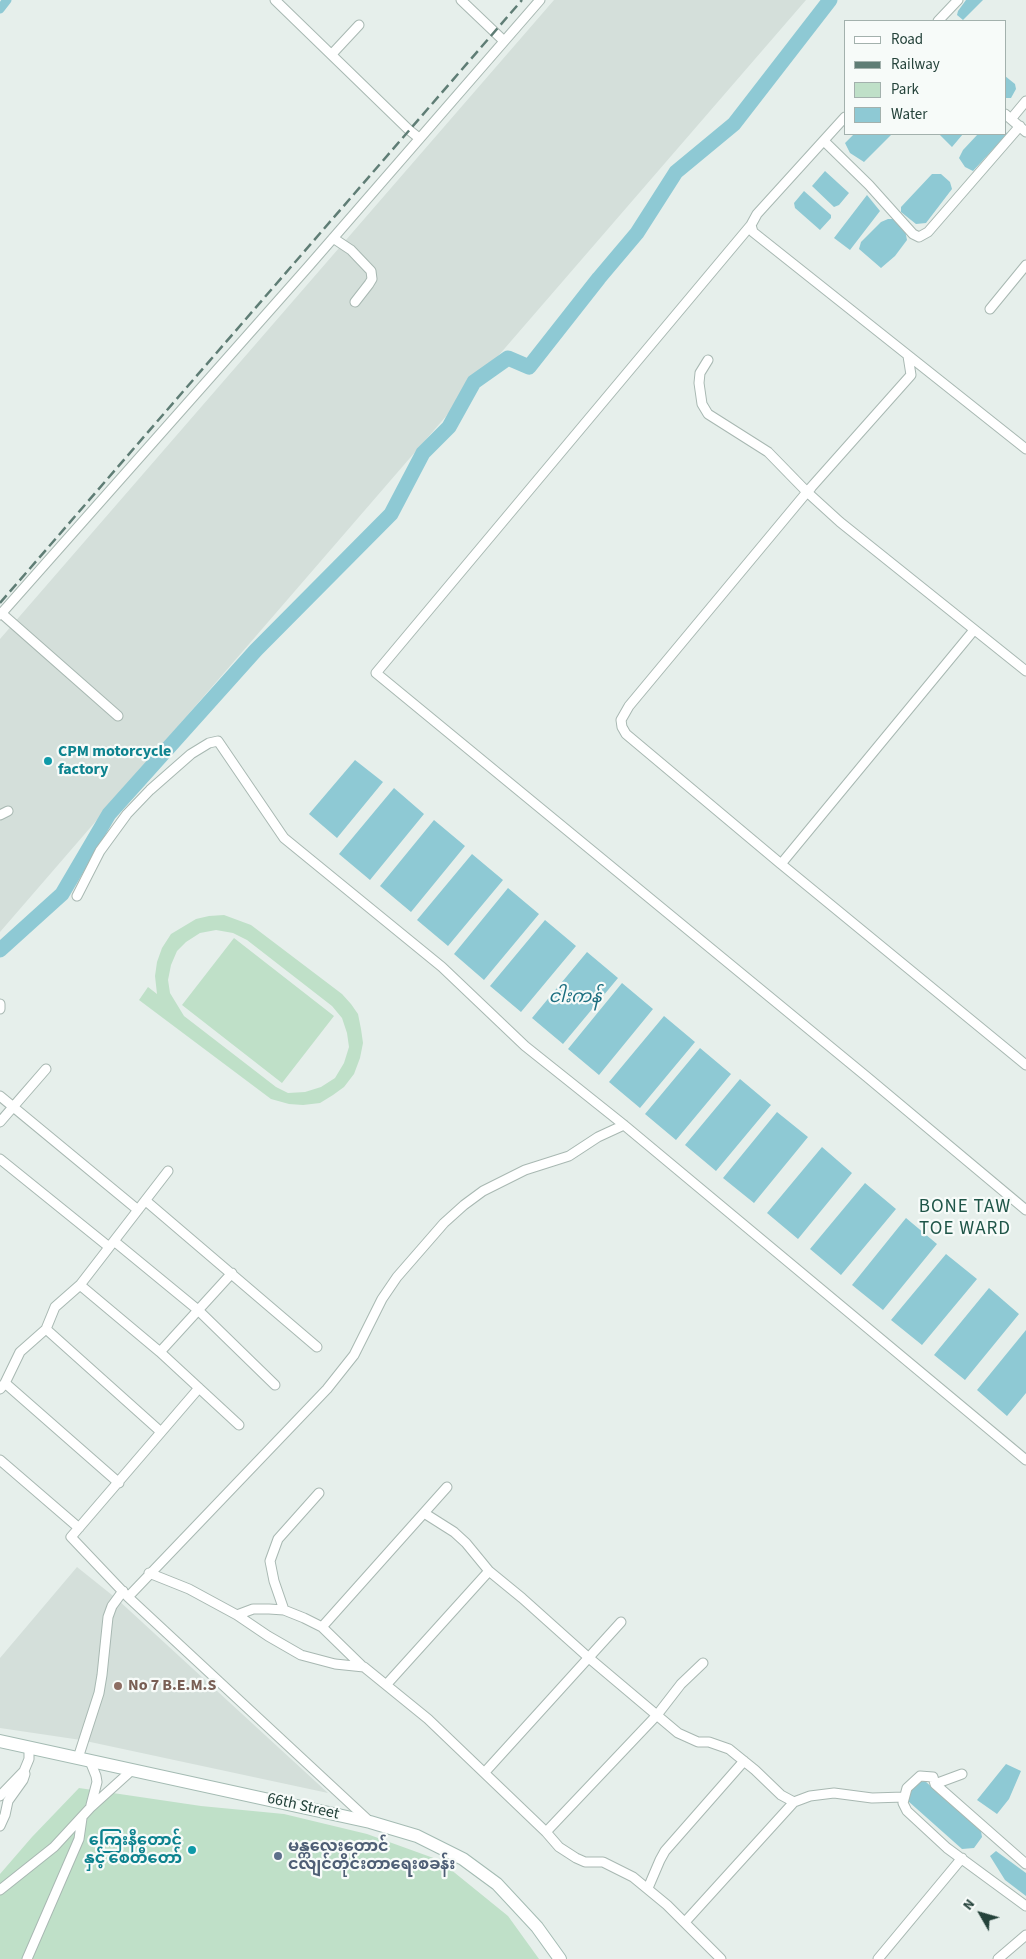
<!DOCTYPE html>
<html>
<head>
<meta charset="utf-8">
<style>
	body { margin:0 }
	#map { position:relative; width:1026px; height:1959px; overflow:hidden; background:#e6efeb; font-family:"Source Sans 3",sans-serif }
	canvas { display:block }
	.legend { position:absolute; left:844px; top:20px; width:162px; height:115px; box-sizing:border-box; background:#f7fbf9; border:1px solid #a3b1ad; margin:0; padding:6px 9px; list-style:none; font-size:15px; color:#24423a }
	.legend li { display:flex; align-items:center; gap:10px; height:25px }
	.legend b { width:25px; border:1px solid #a3b1ad }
	.north { position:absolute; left:956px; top:1889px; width:50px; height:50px; -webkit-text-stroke:4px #f7fbf9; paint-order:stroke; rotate:308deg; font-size:14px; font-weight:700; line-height:20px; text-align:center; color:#24423a }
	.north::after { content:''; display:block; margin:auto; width:18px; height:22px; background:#24423a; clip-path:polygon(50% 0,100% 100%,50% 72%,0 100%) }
</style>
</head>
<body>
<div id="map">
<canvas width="1026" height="1959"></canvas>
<ul class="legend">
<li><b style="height:6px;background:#fff"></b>Road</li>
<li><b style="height:6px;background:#5f7d75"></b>Railway</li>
<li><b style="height:14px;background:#bfe0c8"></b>Park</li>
<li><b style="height:14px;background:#8ec9d4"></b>Water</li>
</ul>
<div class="north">N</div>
</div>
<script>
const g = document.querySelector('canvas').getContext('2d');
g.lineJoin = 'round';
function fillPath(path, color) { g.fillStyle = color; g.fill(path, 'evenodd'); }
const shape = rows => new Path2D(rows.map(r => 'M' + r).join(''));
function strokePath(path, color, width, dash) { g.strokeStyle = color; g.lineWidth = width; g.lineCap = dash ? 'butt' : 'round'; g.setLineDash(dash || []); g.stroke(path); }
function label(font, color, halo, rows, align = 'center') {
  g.font = font + ' "Source Sans 3","Noto Sans Myanmar",sans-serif'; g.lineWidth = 4.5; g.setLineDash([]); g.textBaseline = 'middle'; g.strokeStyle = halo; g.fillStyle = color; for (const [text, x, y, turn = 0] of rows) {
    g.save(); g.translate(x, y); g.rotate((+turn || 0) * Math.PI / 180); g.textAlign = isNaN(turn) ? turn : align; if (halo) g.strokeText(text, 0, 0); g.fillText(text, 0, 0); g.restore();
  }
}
const built = shape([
	[554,0,806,0,0,932,0,639],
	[77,1567,117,1599,328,1793,81,1740,0,1728,0,1658]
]);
const green = shape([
	[224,915,251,925,342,994,351,1004,358,1014,361,1029,363,1043,360,1058,354,1074,344,1087,333,1095,320,1103,303,1105,289,1104,271,1099,139,1000,148,987,157,994,155,976,157,962,162,948,171,934,196,919,209,916],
	[216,930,233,933,247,940,332,1006,342,1018,347,1033,349,1047,344,1063,335,1078,321,1087,305,1092,288,1093,276,1087,184,1016,170,993,168,980,171,965,177,951,186,942,200,933],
	[234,938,334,1016,282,1083,182,1005],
	[79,1788,201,1806,284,1814,367,1834,439,1860,508,1916,539,1959,0,1959,0,1874,32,1837]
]);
const water = shape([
	[966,0,983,0,963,20,957,15,958,11],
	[1005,76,1015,84,1016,89,1011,98,1005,98],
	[1005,130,1007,134,973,171,965,167,959,158,963,150,978,134,1005,134],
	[854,134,892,134,864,162,850,153,845,143],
	[939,134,963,134,952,147],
	[825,171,849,193,839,205,834,207,812,186],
	[932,174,941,174,950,182,952,189,926,223,916,224,901,212,901,207],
	[804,191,831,215,831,218,820,230,795,208,794,203],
	[867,195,880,211,850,250,834,238],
	[888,219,894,219,905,230,907,240,895,256,881,268,859,249,861,242,881,222],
	[355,760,383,782,337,838,309,814],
	[394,788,424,814,370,880,339,854],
	[434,820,465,846,411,912,380,886],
	[472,854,503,880,448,946,417,920],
	[508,888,539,914,484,980,454,954],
	[545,920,576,946,521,1012,490,986],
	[587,952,618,978,563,1044,532,1018],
	[622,983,653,1009,599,1075,568,1049],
	[664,1016,695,1042,640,1108,609,1082],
	[700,1048,731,1074,676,1140,645,1114],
	[740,1079,771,1105,716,1171,685,1145],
	[777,1112,808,1137,754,1203,723,1178],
	[822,1147,852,1173,798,1239,767,1213],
	[865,1183,896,1209,841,1275,810,1249],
	[906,1218,937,1244,883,1310,852,1285],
	[946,1254,977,1279,922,1345,891,1320],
	[989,1288,1019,1314,965,1380,934,1355],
	[1026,1330,1026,1393,1007,1416,977,1390],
	[1006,1764,1021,1771,1009,1799,997,1814,977,1800],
	[925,1781,981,1831,982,1837,974,1848,962,1849,908,1801,910,1791,919,1782],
	[996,1851,1026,1873,1026,1896,1005,1880,990,1856]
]);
const canal = shape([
	[0,9,7,0]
]);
const river = shape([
	[0,950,62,894,109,814,256,650,391,514,423,453,449,427,474,382,508,358,529,367,599,278,637,233,676,172,734,124,830,0]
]);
const street = shape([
	[275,0,409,130,419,138],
	[461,0,504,41],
	[938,21,958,0],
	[332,54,359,25],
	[1005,114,1026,132],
	[845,117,757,214,751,225,753,232,1026,449],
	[1011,119,1026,101],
	[824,141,869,185,913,234,919,237,928,232,1020,126],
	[751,225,376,673,867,1077,1026,1210],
	[333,238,351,250,371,271,372,279,369,284,355,302],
	[990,309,1026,265],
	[908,356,911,375,807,492,840,522,1026,671],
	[708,360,700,373,699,383,702,404,708,414,768,452,807,492,811,488],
	[807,492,629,706,621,720,622,727,626,734,781,864,974,630],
	[1,613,118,716],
	[0,615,308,267,540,0],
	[0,815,8,811],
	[781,864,1026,1065],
	[77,896,100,851,127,814,150,790,191,754,209,743,218,741,284,838,442,967,525,1046,624,1125,1026,1460],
	[0,1004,0,1009],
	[0,1096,138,1210],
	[0,1122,46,1069],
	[0,1159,109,1247],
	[146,1201,317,1347],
	[114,1241,198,1310,275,1385],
	[80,1285,160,1352,239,1425],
	[46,1329,161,1432],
	[160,1352,232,1273],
	[5,1383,119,1483],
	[199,1388,71,1537,128,1597,368,1820],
	[0,1389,5,1383,20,1352,46,1329,55,1307,80,1285,168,1171],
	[0,1460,79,1528],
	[424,1513,454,1532,466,1543,489,1571],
	[149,1573,189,1589,237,1615,268,1636,301,1655,335,1664,364,1667,428,1719,546,1832,559,1847,576,1858,585,1862,603,1862,633,1877,667,1905,721,1959],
	[128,1597,327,1389,354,1355,382,1299,397,1277,444,1223,464,1205,483,1191,525,1170,569,1156,598,1137,624,1125],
	[284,1610,274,1581,270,1561,278,1539,319,1493],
	[237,1615,253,1609,269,1609,284,1610,304,1618,322,1627,363,1667],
	[322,1627,447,1487],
	[386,1685,489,1571,522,1598,589,1658,678,1733,698,1742,709,1742,729,1749,755,1770,781,1795,794,1802,810,1796,834,1793,872,1798,904,1797],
	[78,1758,99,1693,102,1675,108,1617,112,1606,123,1591],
	[90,1761,96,1776,97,1782,91,1805],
	[485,1772,621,1622],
	[935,1784,962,1774],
	[0,1796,24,1771,29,1759,29,1748],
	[0,1826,5,1815,8,1801,23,1780,25,1774,24,1771],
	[546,1832,657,1715,681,1684,703,1663],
	[1026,1864,935,1784,933,1777,920,1776,907,1788,903,1803,907,1811,947,1848,1026,1906],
	[648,1888,660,1860,665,1851,744,1761],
	[0,1890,54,1847,90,1808,132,1770],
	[685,1922,794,1802],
	[27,1959,79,1839,82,1818],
	[878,1959,962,1858],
	[998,1959,1026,1935]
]);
const secondary = shape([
	[0,1741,370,1822,417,1836,463,1859,497,1884,537,1927,560,1959]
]);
const rail = shape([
	[0,603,522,0]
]);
const markers = [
	[48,761,5,"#0f9aa8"],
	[118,1686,5,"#8d6e63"],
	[192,1850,5,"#0f9aa8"],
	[278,1856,5,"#5c6f8a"]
];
const cultureNames = [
	["CPM motorcycle",58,752],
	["factory",58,770],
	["ကြေးနီတောင်",182,1841,"right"],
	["နှင့် စေတီတော်",182,1859,"right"]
];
const educationNames = [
	["No 7 B.E.M.S",128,1686]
];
const streetNames = [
	["66th Street",303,1807,13]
];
const serviceNames = [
	["မန္တလေးတောင်",288,1847],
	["ငလျင်တိုင်းတာရေးစခန်း",288,1865]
];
const waterNames = [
	["ငါးကန်",575,998]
];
const quarterNames = [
	["BONE TAW",965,1208],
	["TOE WARD",965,1230]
];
fillPath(built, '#d4dfda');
fillPath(green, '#bfe0c8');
fillPath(water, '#8ec9d4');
strokePath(canal, '#8ec9d4', 9);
strokePath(river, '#8ec9d4', 15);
strokePath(street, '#a8b8b2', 11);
strokePath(secondary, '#a4bbb3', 14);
strokePath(street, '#fff', 9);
strokePath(secondary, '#fff', 12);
strokePath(rail, '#5f7d75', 2.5, [10, 5]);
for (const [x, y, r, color] of markers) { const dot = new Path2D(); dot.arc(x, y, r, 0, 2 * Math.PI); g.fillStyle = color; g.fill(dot); strokePath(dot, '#f7fbf9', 2); }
label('bold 16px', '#0d838f', '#f7fbf9', cultureNames, 'left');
label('bold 16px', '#785e54', '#f7fbf9', educationNames, 'left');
label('16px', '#24423a', '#f7fbf9', streetNames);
label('bold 16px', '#4e5e75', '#f7fbf9', serviceNames, 'left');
label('italic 18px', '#1c6f80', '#f7fbf9', waterNames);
g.letterSpacing = '1px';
label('19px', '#1f5548', '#f7fbf9', quarterNames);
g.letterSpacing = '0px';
</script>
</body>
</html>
